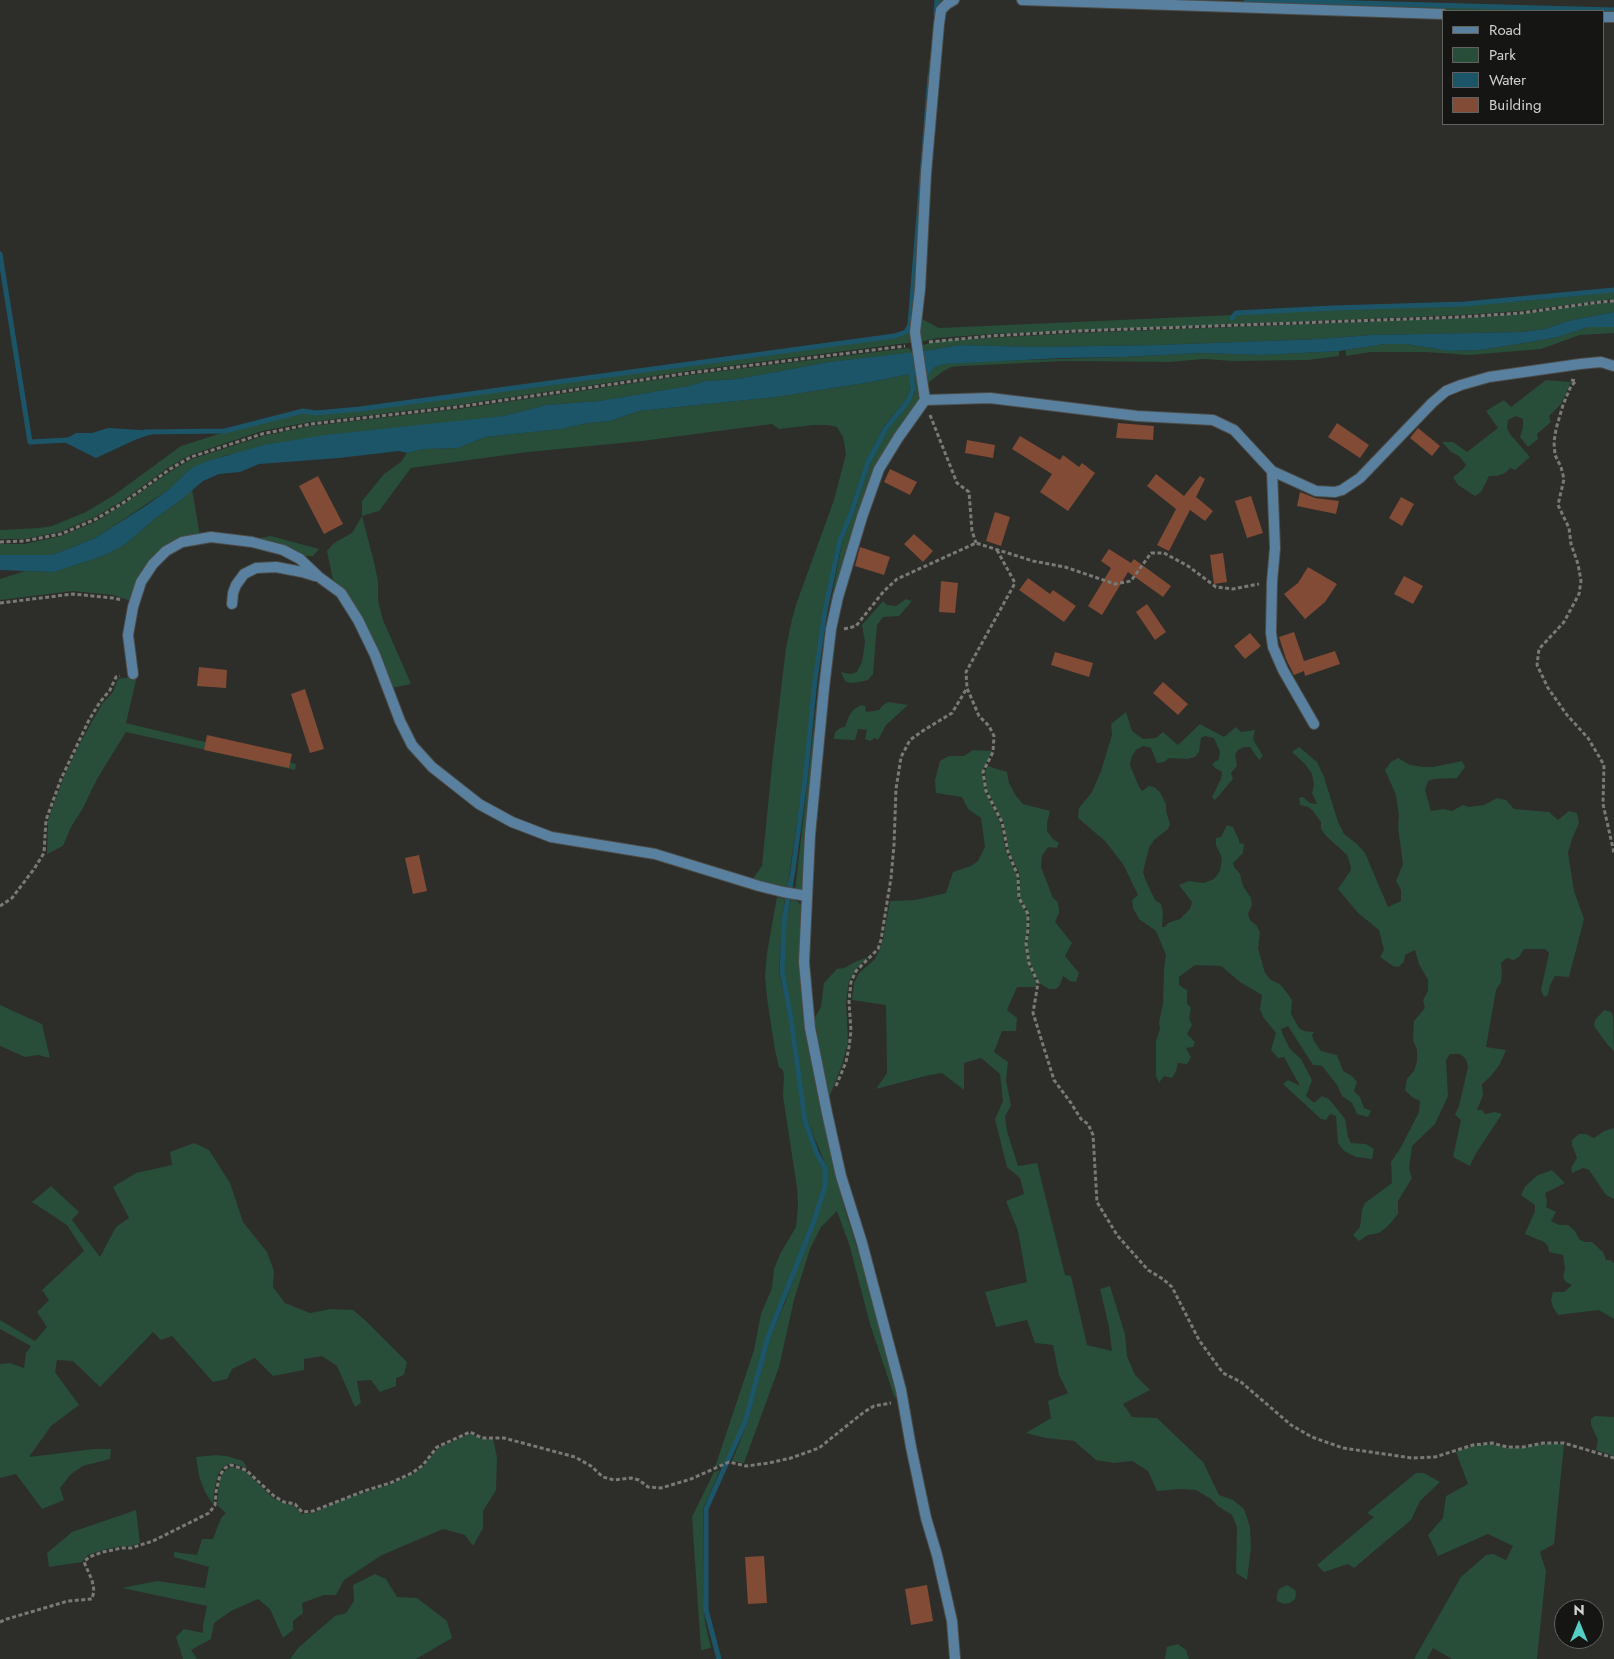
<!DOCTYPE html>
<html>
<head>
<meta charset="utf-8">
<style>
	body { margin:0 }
	#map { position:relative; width:1614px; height:1659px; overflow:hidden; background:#2d2d2a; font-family:Jost,sans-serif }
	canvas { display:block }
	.legend { position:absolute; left:1442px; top:10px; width:162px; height:115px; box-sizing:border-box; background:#151514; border:1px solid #61615f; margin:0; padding:6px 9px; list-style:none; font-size:15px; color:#d2d2d0 }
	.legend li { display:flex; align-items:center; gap:10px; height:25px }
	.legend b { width:25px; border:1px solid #61615f }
	.north { position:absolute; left:1554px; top:1599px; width:50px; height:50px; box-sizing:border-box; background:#151514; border:1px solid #61615f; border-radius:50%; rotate:0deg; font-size:14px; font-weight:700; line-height:20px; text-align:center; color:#d2d2d0 }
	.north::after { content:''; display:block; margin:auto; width:18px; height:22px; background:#55cec5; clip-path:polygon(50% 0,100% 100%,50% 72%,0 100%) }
</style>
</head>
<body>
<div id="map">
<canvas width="1614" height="1659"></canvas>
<ul class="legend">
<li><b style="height:6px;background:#5a809f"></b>Road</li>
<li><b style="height:14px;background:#284d38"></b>Park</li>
<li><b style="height:14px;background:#1c5568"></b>Water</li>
<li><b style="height:14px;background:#814b35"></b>Building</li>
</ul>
<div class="north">N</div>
</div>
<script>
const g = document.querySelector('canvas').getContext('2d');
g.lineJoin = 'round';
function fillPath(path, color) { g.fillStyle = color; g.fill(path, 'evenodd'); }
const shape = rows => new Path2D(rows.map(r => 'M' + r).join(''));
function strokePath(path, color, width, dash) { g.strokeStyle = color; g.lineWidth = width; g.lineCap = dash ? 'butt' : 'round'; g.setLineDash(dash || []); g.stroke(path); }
const green = shape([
	[938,0,951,0,945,3,915,342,681,372,457,405,310,422,262,431,190,455,169,467,122,501,95,517,60,532,24,539,0,539,0,530,39,528,52,526,86,512,114,495,181,446,225,432,291,414,303,412,316,414,360,410,894,337,907,333,912,325,929,63],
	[1065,0,1198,0,1614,11,1614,16,1603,15,1603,11,1443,11],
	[1614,291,1614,299,1521,311,1462,315,991,334,938,338,920,342,920,318,939,328,1233,315,1231,318,1233,319,1237,314,1333,309,1465,305,1524,301],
	[1601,303,1614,303,1614,312,1568,321,1545,329,1521,332,1372,335,1319,339,1159,345,1034,347,960,345,924,351,922,345,938,341,1076,333,1463,318,1521,314],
	[1588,327,1614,327,1614,333,1580,335,1541,349,1469,355,1425,352,1371,352,1346,356,1346,350,1385,344,1406,344,1449,351,1480,350,1530,342,1558,337],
	[908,348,910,349,912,353,829,362,737,379,707,381,688,386,599,401,547,405,503,416,227,455,190,469,168,490,95,538,68,549,51,555,0,555,0,544,24,544,61,536,97,521,124,504,171,471,192,459,263,436,311,426,458,409,682,376],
	[1339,351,1339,356,1308,360,1233,361,1203,359,1171,362,1065,361,962,366,951,367,942,372,928,383,926,378,935,367,944,364,958,362,1123,357,1201,353,1262,355],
	[910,374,916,377,920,391,919,398,897,433,836,590,802,892,795,891,819,680,830,605,843,539,855,510,871,460,888,429,902,412,915,392,915,384,911,376,910,389,906,400,884,426,866,461,850,510,838,539,823,611,813,680,803,780,787,890,752,880,762,866,773,756,786,648,792,619,797,602,834,500,846,454,843,437,837,427,827,425,813,425,779,429,772,424,642,441,528,452,411,468,379,511,362,516,374,562,378,581,378,601,383,620,411,684,391,688,334,585,327,551,334,543,352,533,362,516,362,501,384,474,401,462,407,453,424,449,458,448,485,437,560,429,588,423,610,421,639,411,776,397,871,382],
	[1546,380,1571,382,1561,404,1549,416,1551,422,1537,434,1538,439,1528,447,1520,437,1523,427,1523,419,1516,416,1508,420,1507,428,1510,434,1530,457,1515,470,1510,468,1505,473,1497,476,1489,476,1481,492,1475,496,1458,485,1453,477,1463,469,1466,465,1459,456,1451,452,1442,442,1453,442,1467,452,1498,428,1486,411,1504,400,1511,407],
	[192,489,200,536,163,548,131,601,113,595,73,591,0,600,0,579,25,571,54,572,103,556,121,547,134,537,153,520,182,499],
	[271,536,319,549,313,556,302,556,253,539],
	[906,599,912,601,899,616,883,617,877,625,873,674,868,680,860,682,850,683,845,681,841,672,850,674,857,672,862,662,865,642,862,625,883,601,887,605,896,606],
	[137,676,126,723,296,764,295,770,126,732,97,779,83,808,71,827,63,846,47,854,48,820,63,779,79,745,102,704,113,692,118,679],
	[888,702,908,705,886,725,878,740,875,738,870,741,865,739,867,730,858,729,855,740,834,739,835,732,840,728,845,727,849,716,853,710,861,705,865,706,866,712,879,710,883,705],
	[1126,712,1132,731,1143,739,1156,738,1163,732,1178,745,1200,724,1224,737,1236,727,1241,732,1255,730,1253,739,1263,756,1259,760,1250,747,1244,747,1238,750,1235,755,1237,766,1231,773,1233,779,1215,800,1212,797,1221,779,1222,772,1215,768,1212,764,1219,759,1220,752,1214,738,1205,736,1201,738,1199,752,1195,757,1187,759,1169,758,1164,762,1157,763,1151,748,1143,746,1136,750,1132,756,1130,765,1139,787,1142,791,1149,786,1154,787,1160,792,1166,804,1166,811,1170,824,1168,829,1154,840,1149,848,1143,872,1146,881,1155,900,1161,904,1163,912,1162,927,1165,927,1168,923,1180,919,1190,909,1192,902,1179,885,1189,881,1204,883,1214,879,1220,871,1222,858,1216,845,1216,838,1221,837,1227,825,1233,827,1239,840,1239,843,1244,844,1243,853,1233,863,1234,867,1240,874,1243,886,1251,898,1252,905,1248,914,1250,920,1257,926,1260,933,1258,948,1265,973,1271,980,1280,984,1287,993,1292,1000,1291,1014,1299,1028,1304,1031,1314,1032,1312,1035,1314,1041,1321,1051,1337,1055,1343,1071,1352,1076,1357,1082,1354,1091,1360,1097,1364,1108,1371,1111,1368,1117,1357,1114,1352,1103,1342,1096,1337,1085,1322,1066,1313,1065,1288,1026,1281,1029,1283,1035,1290,1049,1301,1059,1312,1080,1306,1096,1314,1103,1322,1096,1329,1099,1345,1119,1348,1137,1351,1143,1366,1144,1374,1149,1372,1159,1356,1157,1344,1151,1338,1143,1336,1116,1330,1114,1326,1120,1321,1119,1283,1084,1288,1080,1300,1086,1284,1057,1278,1058,1271,1050,1276,1033,1263,1017,1260,1009,1262,995,1240,982,1221,966,1195,965,1179,977,1179,985,1187,990,1187,1004,1191,1008,1189,1018,1192,1025,1187,1034,1195,1042,1193,1047,1186,1048,1191,1057,1187,1064,1178,1063,1176,1071,1172,1078,1164,1076,1159,1083,1156,1076,1156,1041,1160,1029,1159,1022,1163,1004,1164,970,1166,955,1156,931,1139,919,1133,908,1132,900,1138,895,1123,864,1105,841,1078,818,1079,808,1092,792,1101,771,1112,735,1111,724],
	[1299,747,1317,762,1324,777,1338,822,1344,834,1357,844,1365,853,1388,907,1401,901,1401,890,1396,881,1403,864,1398,828,1399,816,1396,795,1385,770,1391,762,1398,758,1410,765,1423,767,1433,767,1462,761,1465,767,1457,778,1435,779,1428,781,1425,790,1431,811,1443,809,1452,811,1463,805,1469,807,1484,805,1497,798,1506,800,1514,809,1549,812,1558,820,1569,811,1577,813,1579,823,1572,839,1568,853,1574,891,1584,919,1569,977,1555,976,1550,985,1548,995,1544,997,1541,990,1549,953,1545,949,1524,949,1519,957,1514,960,1507,958,1501,963,1502,973,1501,982,1496,990,1486,1047,1506,1050,1500,1064,1491,1076,1482,1084,1483,1095,1477,1110,1482,1110,1485,1114,1495,1112,1502,1114,1475,1155,1470,1166,1453,1157,1461,1120,1455,1115,1459,1106,1468,1067,1466,1059,1460,1054,1450,1054,1446,1060,1448,1096,1435,1124,1412,1146,1409,1169,1412,1178,1398,1201,1398,1214,1387,1227,1379,1233,1368,1235,1359,1241,1353,1235,1360,1227,1362,1210,1365,1203,1392,1183,1391,1162,1401,1147,1419,1112,1420,1101,1412,1097,1405,1090,1407,1079,1414,1071,1417,1061,1417,1050,1413,1040,1414,1021,1425,1008,1423,1000,1428,991,1428,980,1419,964,1415,950,1405,955,1404,962,1398,967,1393,966,1380,957,1384,950,1379,930,1358,913,1338,889,1351,870,1350,864,1347,855,1325,835,1321,829,1321,822,1313,811,1308,807,1300,805,1299,798,1303,797,1310,803,1317,804,1312,793,1314,785,1312,774,1305,764,1292,752],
	[973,750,992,751,982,772,985,791,1000,822,1006,852,1017,876,1018,898,1027,914,1027,930,1025,943,1028,963,1036,982,1036,987,1017,987,1007,1010,1017,1018,1016,1031,1002,1031,994,1052,1008,1062,1006,1080,1011,1106,1005,1116,1007,1131,1018,1166,1037,1163,1065,1275,1071,1276,1087,1345,1112,1351,1109,1327,1100,1289,1110,1286,1125,1334,1127,1356,1135,1375,1150,1390,1123,1404,1132,1417,1157,1418,1203,1462,1219,1495,1233,1500,1244,1509,1250,1527,1251,1548,1247,1580,1236,1573,1237,1527,1232,1515,1218,1506,1211,1499,1196,1490,1180,1489,1157,1491,1148,1471,1132,1461,1114,1463,1096,1460,1074,1441,1046,1438,1026,1433,1051,1418,1048,1401,1068,1393,1059,1375,1053,1345,1035,1343,1027,1320,996,1327,985,1292,1027,1282,1018,1231,1006,1201,1024,1194,1020,1178,1007,1167,995,1119,1003,1101,1000,1074,981,1058,964,1063,964,1090,942,1073,925,1076,876,1089,887,1073,886,1005,852,1000,854,983,859,973,875,959,880,949,883,940,890,901,915,900,946,893,953,872,971,866,978,861,985,847,981,818,968,809,962,797,936,793,935,780,940,761,949,756,964,756],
	[988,766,1007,772,1009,783,1016,796,1023,804,1050,811,1047,823,1047,831,1053,839,1059,843,1057,848,1048,847,1042,856,1041,867,1053,898,1057,901,1059,908,1059,913,1055,922,1072,943,1065,956,1079,973,1076,982,1070,981,1063,976,1060,985,1056,989,1049,989,1039,983,1030,962,1027,943,1030,930,1030,914,1020,898,1020,875,1009,851,1003,821,987,790,985,772],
	[777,897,785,899,782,921,779,971,789,1020,803,1122,815,1155,823,1169,823,1185,812,1220,766,1336,757,1373,743,1421,727,1462,715,1467,754,1350,761,1314,772,1288,774,1269,780,1254,796,1227,797,1217,798,1204,797,1188,783,1096,784,1076,783,1070,779,1067,775,1050,767,998,765,976,767,953],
	[791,899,797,901,801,905,800,959,837,1180,843,1203,882,1329,897,1389,896,1395,895,1399,870,1324,850,1247,837,1211,821,1227,810,1249,794,1300,779,1367,744,1463,732,1461,747,1423,770,1337,785,1303,805,1245,816,1220,827,1186,827,1168,807,1120,793,1019,783,970,786,921],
	[868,957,856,969,849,981,846,1002,848,1042,842,1065,829,1098,814,1019,821,1007,824,983,837,969,844,968,857,961],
	[0,1005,42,1024,50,1058,38,1055,25,1057,0,1046],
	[1604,1010,1611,1012,1613,1016,1614,1051,1607,1044,1594,1026,1595,1020],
	[1614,1128,1614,1199,1606,1195,1589,1170,1583,1168,1572,1173,1571,1168,1577,1158,1572,1145,1572,1140,1579,1134,1586,1134,1594,1138,1604,1131],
	[194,1143,209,1150,230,1183,243,1222,267,1252,274,1271,273,1287,285,1303,310,1313,331,1309,353,1310,365,1320,407,1362,404,1375,396,1378,396,1386,380,1392,371,1380,357,1381,361,1403,355,1407,337,1366,322,1356,304,1359,304,1370,273,1376,255,1358,232,1369,227,1379,213,1382,172,1336,161,1340,153,1332,100,1387,73,1361,57,1360,55,1372,79,1405,51,1426,29,1457,94,1449,111,1449,110,1459,83,1466,71,1474,60,1488,64,1500,42,1509,16,1474,0,1478,0,1364,10,1363,24,1368,26,1353,31,1346,0,1329,0,1320,35,1341,47,1327,37,1312,49,1300,42,1290,84,1251,67,1225,32,1202,51,1186,79,1212,72,1220,100,1257,116,1227,129,1218,113,1187,136,1173,172,1165,170,1152],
	[1552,1170,1565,1183,1545,1193,1547,1201,1546,1207,1556,1212,1551,1221,1559,1225,1568,1225,1575,1231,1579,1239,1584,1242,1592,1242,1603,1252,1606,1260,1611,1260,1614,1263,1614,1319,1599,1310,1558,1315,1553,1307,1551,1300,1553,1292,1564,1292,1572,1285,1566,1282,1563,1277,1565,1269,1563,1255,1549,1252,1548,1246,1544,1242,1525,1234,1535,1211,1535,1205,1521,1195,1525,1187,1533,1179,1538,1175],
	[1595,1416,1614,1417,1614,1456,1596,1450,1598,1440,1591,1425,1591,1419],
	[470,1434,482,1439,493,1439,497,1457,496,1490,483,1511,483,1528,473,1546,465,1535,443,1529,382,1555,344,1580,336,1595,324,1595,302,1603,303,1613,293,1621,293,1630,283,1638,270,1609,258,1599,231,1611,214,1623,211,1639,191,1650,197,1659,183,1659,176,1637,184,1629,203,1633,203,1625,207,1606,122,1588,157,1581,205,1588,209,1567,174,1557,174,1552,197,1555,202,1539,213,1539,221,1518,226,1513,217,1505,219,1484,221,1476,226,1470,231,1467,245,1471,273,1498,284,1503,294,1506,302,1514,313,1513,342,1500,391,1484,413,1474,424,1466,438,1448],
	[1492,1444,1507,1448,1523,1448,1543,1444,1564,1444,1554,1544,1540,1552,1546,1571,1537,1659,1452,1659,1433,1648,1427,1659,1414,1659,1461,1577,1486,1555,1493,1554,1506,1560,1513,1546,1488,1534,1438,1556,1428,1535,1443,1518,1446,1496,1468,1484,1456,1452,1473,1446],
	[216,1455,227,1456,243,1461,247,1468,231,1463,223,1467,218,1474,214,1492,213,1504,205,1492,199,1476,196,1457],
	[720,1470,703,1509,704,1610,705,1622,711,1648,701,1650,692,1517,714,1472],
	[1416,1473,1424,1473,1440,1482,1420,1501,1411,1520,1354,1568,1348,1564,1324,1572,1317,1565,1374,1517,1367,1513],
	[136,1510,140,1543,131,1546,121,1546,103,1550,88,1555,82,1562,49,1567,47,1553,72,1532],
	[375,1574,386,1579,397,1597,417,1598,447,1621,452,1638,416,1659,290,1659,299,1647,335,1616,346,1613,354,1601,353,1585],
	[1287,1585,1295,1590,1296,1594,1295,1599,1290,1603,1284,1604,1277,1601,1277,1595,1279,1589],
	[1178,1644,1186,1650,1189,1659,1165,1659,1167,1647]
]);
const water = shape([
	[1614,312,1614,327,1588,327,1558,337,1530,342,1480,350,1449,351,1406,344,1385,344,1339,351,1262,355,1201,353,1123,357,1063,358,944,364,935,367,926,378,926,368,915,369,916,377,910,374,871,382,776,397,639,411,610,421,588,423,561,429,485,437,458,448,424,449,407,453,399,451,339,458,259,464,240,472,219,474,203,481,182,499,153,520,134,537,121,547,103,556,54,572,0,570,0,555,51,555,68,549,95,538,147,505,168,490,190,469,204,462,264,445,325,435,503,416,547,405,599,401,688,386,707,381,737,379,829,362,924,351,960,345,1034,347,1159,345,1319,339,1372,335,1521,332,1545,329,1568,321],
	[108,428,141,430,159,432,137,439,96,458,62,441,76,433,92,433]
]);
const stream = shape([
	[1246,0,1614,10],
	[936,14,937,0],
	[0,254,30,442,69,440],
	[1232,318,1236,313,1333,308,1465,304,1614,290],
	[145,432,225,431,303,411,316,413,360,409,894,336,906,332,910,325,930,75],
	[719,1659,706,1610,706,1509,745,1422,768,1337,814,1221,825,1186,825,1168,817,1154,805,1121,791,1019,782,971,784,922,793,870,805,780,815,680,825,611,840,540,852,511,868,462,886,428,908,401,913,389,911,369]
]);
const building = shape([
	[1118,423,1154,426,1153,440,1116,438],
	[1337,423,1369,445,1360,458,1328,437],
	[1418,428,1440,446,1432,456,1410,438],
	[1020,436,1060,460,1063,455,1079,467,1082,463,1095,473,1068,511,1040,492,1052,474,1012,449],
	[967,440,995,445,993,458,965,453],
	[890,469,917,482,910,495,884,482],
	[1156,474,1184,496,1200,476,1205,479,1196,497,1213,511,1205,521,1190,510,1169,551,1157,545,1176,509,1147,486],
	[318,476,343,524,324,534,299,486],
	[1300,492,1315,498,1339,501,1336,514,1297,506],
	[1251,496,1263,533,1247,538,1235,501],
	[1401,497,1414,504,1402,526,1389,518],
	[995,512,1010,517,1001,546,986,541],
	[914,534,933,551,923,562,904,544],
	[860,547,890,557,884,575,855,566],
	[1109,549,1131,563,1134,559,1171,586,1163,597,1128,572,1102,615,1088,606,1111,568,1101,561],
	[1223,553,1227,582,1214,584,1210,555],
	[1308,567,1337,584,1325,602,1305,619,1284,594,1298,583],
	[1404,576,1423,586,1413,604,1394,594],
	[1028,578,1050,594,1053,590,1076,606,1064,622,1019,590],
	[941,581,958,583,955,613,939,612],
	[1147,604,1166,632,1155,640,1136,612],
	[1294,632,1304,661,1335,651,1340,664,1305,676,1304,671,1294,675,1286,659,1279,637],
	[1250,633,1261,646,1245,659,1234,646],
	[1055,652,1093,663,1089,677,1051,665],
	[199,667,227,670,226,688,197,686],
	[1163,682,1188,704,1178,715,1153,693],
	[305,689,324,749,310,753,291,694],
	[207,735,292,754,289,768,204,750],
	[419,855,427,891,413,894,405,858],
	[764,1556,767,1603,748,1604,745,1557],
	[927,1585,933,1621,911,1625,905,1589]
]);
const path = shape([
	[929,342,991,336,1076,331,1462,317,1521,313,1600,302,1614,301],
	[1571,380,1576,381,1571,386,1563,405,1556,429,1554,442,1555,455,1561,467,1564,479,1558,505,1569,528,1571,544,1578,564,1581,581,1579,594,1564,622,1539,649,1537,665,1548,688,1567,715,1588,738,1604,765,1603,804,1614,853],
	[930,415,957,483,969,492,972,531,976,543],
	[0,542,24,541,61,534,96,519,123,503,170,469,191,457,262,434,311,424,457,407,682,374,905,346],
	[997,550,1015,583,966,672,967,688,979,716,989,726,994,736,993,752,983,772,986,791,1002,822,1008,852,1018,876,1019,898,1028,914,1028,930,1026,943,1029,963,1038,983,1033,1013,1054,1080,1071,1103,1081,1119,1088,1124,1093,1135,1097,1202,1117,1235,1148,1270,1163,1279,1172,1287,1199,1340,1223,1373,1241,1382,1291,1425,1312,1437,1343,1448,1412,1458,1435,1457,1473,1445,1492,1443,1507,1447,1523,1447,1543,1443,1564,1443,1614,1458],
	[0,603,73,594,113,598,122,600],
	[844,629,856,626,884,591,897,579,976,543,1033,561,1065,567,1115,584,1131,581,1151,553,1164,553,1188,566,1216,587,1233,589,1259,584],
	[0,906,12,898,34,869,44,853,46,820,61,779,89,720,100,702,110,690,116,677,120,676],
	[836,1086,846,1062,849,1047,851,1031,849,1001,851,982,856,971,878,949,881,940,891,878,894,845,896,789,901,757,910,740,924,730,952,713,967,688],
	[0,1622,7,1619,68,1601,92,1599,94,1591,92,1580,84,1562,89,1557,103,1552,122,1548,131,1548,153,1541,209,1513,215,1505,216,1492,220,1475,225,1468,231,1465,246,1470,274,1496,284,1502,295,1504,302,1512,313,1511,364,1491,390,1483,412,1473,423,1465,437,1447,470,1432,482,1438,504,1438,575,1457,591,1466,603,1477,614,1480,631,1478,639,1480,648,1487,661,1488,691,1479,729,1462,746,1466,769,1463,791,1458,819,1448,864,1412,874,1406,891,1403]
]);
const minor = shape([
	[954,0,947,4,941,10,939,24,926,173,920,289,915,332,925,400,898,438,879,469,862,517,838,597,831,629,824,688,810,835,804,962,810,1028,827,1113,841,1176,862,1243,901,1390,911,1447,926,1518,937,1555,952,1621,955,1659],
	[1022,0,1443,14],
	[1603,17,1614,17],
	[925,400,990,398,1137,416,1213,420,1234,430,1272,471,1316,491,1335,492,1342,490,1360,478,1432,403,1446,391,1461,385,1489,377,1580,364,1601,362,1614,366],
	[1272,471,1275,548,1272,582,1271,633,1273,647,1283,670,1314,724],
	[232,604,233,593,236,585,244,574,256,568,276,567,302,572,315,576],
	[133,674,128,635,133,607,141,582,153,564,166,551,182,542,211,537,252,542,283,550,300,559,319,577,341,593,358,620,375,655,400,721,412,745,432,767,479,804,512,822,551,837,655,854,759,886,783,892,807,896]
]);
fillPath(green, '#284d38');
fillPath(water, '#1c5568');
strokePath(stream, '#1c5568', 5);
fillPath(building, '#814b35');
strokePath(minor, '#4b4b48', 12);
strokePath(path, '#797976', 3, [4, 2.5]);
strokePath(minor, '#5a809f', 10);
</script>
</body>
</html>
